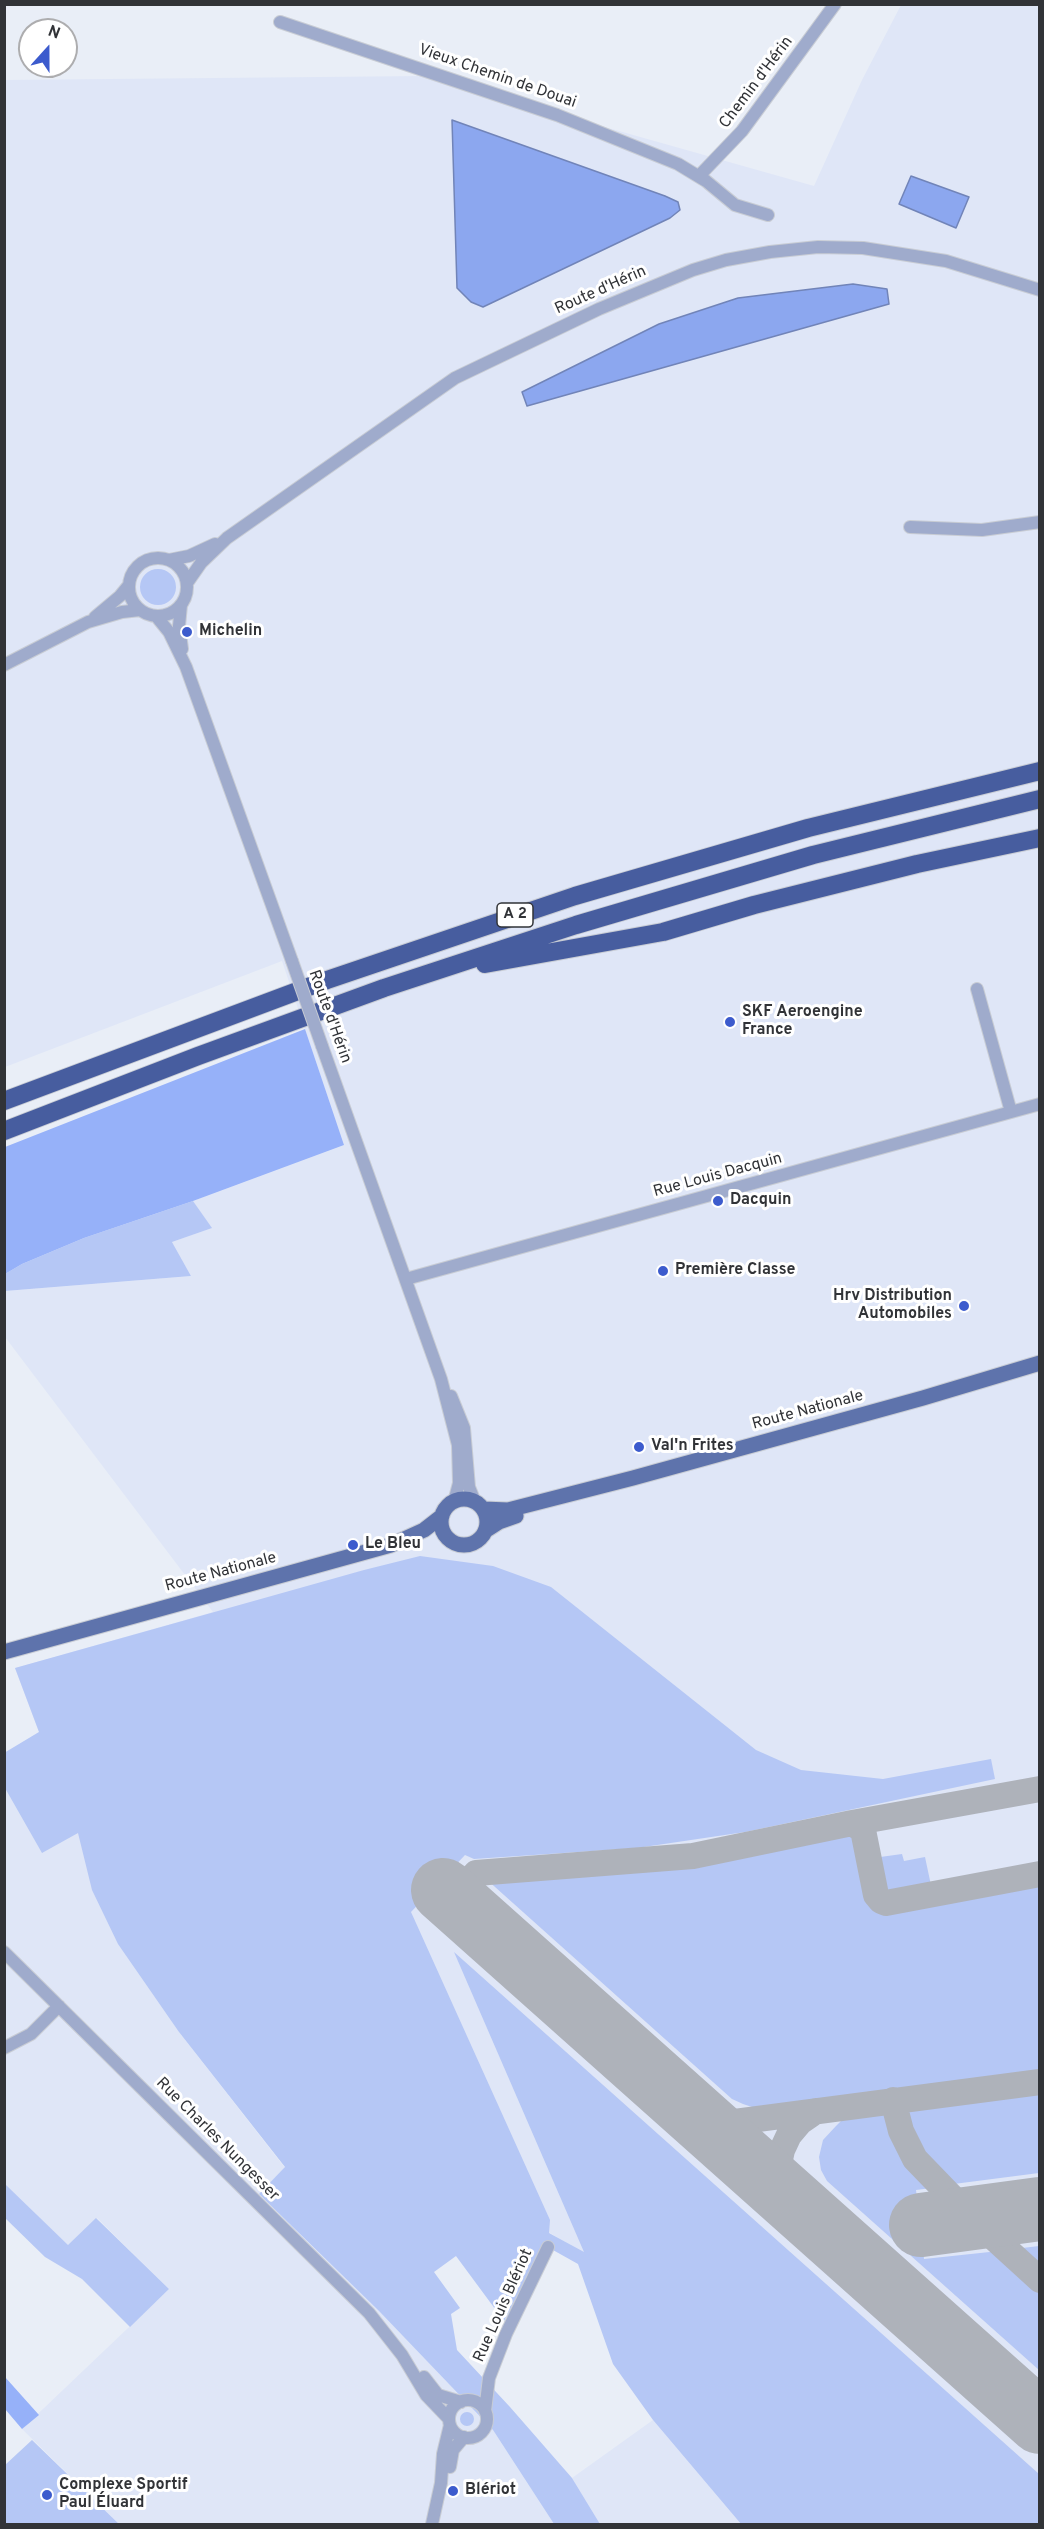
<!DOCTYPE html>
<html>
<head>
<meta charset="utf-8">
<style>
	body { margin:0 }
	#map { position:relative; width:1044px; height:2529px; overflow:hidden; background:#e9eef7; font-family:Overpass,sans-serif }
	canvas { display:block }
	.frame { position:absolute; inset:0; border:6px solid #313337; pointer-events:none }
	.north { position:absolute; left:18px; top:18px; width:60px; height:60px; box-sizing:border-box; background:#fff; border:2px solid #adadaf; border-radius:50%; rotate:21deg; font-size:16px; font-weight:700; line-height:24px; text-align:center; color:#313337 }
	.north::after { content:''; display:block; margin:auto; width:21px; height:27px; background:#3c5bcd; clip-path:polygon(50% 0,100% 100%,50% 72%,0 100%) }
</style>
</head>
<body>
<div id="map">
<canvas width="1044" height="2529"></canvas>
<div class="frame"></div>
<div class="north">N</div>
</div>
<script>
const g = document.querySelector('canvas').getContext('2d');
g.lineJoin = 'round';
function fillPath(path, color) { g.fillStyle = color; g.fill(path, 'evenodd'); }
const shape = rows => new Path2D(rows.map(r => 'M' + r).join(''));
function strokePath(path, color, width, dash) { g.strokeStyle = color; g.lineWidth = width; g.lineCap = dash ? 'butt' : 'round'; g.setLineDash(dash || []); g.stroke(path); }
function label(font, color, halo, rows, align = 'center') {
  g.font = font + ' Overpass,sans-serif'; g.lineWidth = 6; g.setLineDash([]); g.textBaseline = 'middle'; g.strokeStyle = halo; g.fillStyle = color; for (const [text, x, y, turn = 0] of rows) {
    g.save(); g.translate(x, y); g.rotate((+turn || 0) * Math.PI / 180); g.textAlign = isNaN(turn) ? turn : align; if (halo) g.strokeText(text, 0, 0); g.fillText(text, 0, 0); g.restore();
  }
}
const built = shape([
	[901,5,1039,5,1039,2524,550,2233,504,2321,456,2256,179,2032,285,2168,259,2194,379,2311,493,2430,554,2524,119,2524,22,2429,169,2289,97,2218,68,2246,5,2184,5,1753,39,1732,15,1668,213,1612,5,1337,5,1291,191,1276,172,1242,211,1228,193,1201,344,1145,282,961,5,1067,5,80,424,76,814,186,862,80],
	[653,2420,741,2524,600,2524,572,2478]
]);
const green = shape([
	'140 587a18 18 0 1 1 36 0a18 18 0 1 1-36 0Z',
	[193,1201,212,1228,172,1242,191,1276,5,1291,5,1274,22,1264,84,1238],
	[420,1556,493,1566,551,1587,756,1750,801,1770,883,1779,991,1759,995,1779,745,1832,637,1848,474,1859,465,1855,411,1912,550,2220,549,2233,584,2252,454,1952,1039,2474,1039,2524,741,2524,653,2420,613,2364,578,2264,544,2245,504,2321,456,2256,434,2272,460,2308,451,2314,457,2350,510,2407,572,2478,600,2524,554,2524,493,2430,379,2311,259,2194,285,2167,179,2032,118,1944,92,1890,78,1833,42,1853,5,1788,4,1753,39,1732,15,1668,364,1570],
	[847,1831,857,1835,861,1840,872,1897,882,1907,1039,1879,1039,2070,768,2107,755,2108,743,2104,732,2099,485,1878,694,1862],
	[902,1854,904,1861,925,1857,932,1890,899,1896,878,1885,873,1858],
	[1039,2093,1039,2173,946,2185,915,2150,902,2114,902,2112],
	[886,2114,889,2116,905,2159,932,2188,916,2190,924,2259,999,2251,1039,2288,1039,2370,827,2181,821,2170,819,2157,823,2140,836,2126,842,2120],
	[5,2184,68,2245,96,2218,169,2289,130,2327,82,2279,45,2257,5,2218],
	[1039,2246,1040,2246,1039,2272,1014,2249],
	'460 2419a7 7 0 1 1 14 0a7 7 0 1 1-14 0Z',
	[32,2440,119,2524,5,2524,5,2465]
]);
const forest = shape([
	[305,1029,344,1145,193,1201,84,1238,22,1264,5,1274,5,1147],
	[5,2377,39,2415,22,2429,5,2409]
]);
const water = shape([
	[452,120,665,196,678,202,680,210,670,218,483,307,471,302,457,288,452,120],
	[911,176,969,197,956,228,899,204,911,176],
	[853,284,887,289,889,304,527,406,522,392,659,324,738,298,853,284]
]);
const taxiway = shape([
	[852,1823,1040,1789],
	[475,1918,463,1894,464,1886,476,1873,693,1856,852,1823,863,1830,876,1895,881,1901,886,1903,1040,1874],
	[893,2100,901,2131,915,2159,972,2218,1040,2280],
	[694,2113,710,2121,727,2123,1040,2082],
	[794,2203,781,2181,779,2164,782,2150,789,2135,800,2122,816,2111]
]);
const runway = shape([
	[443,1890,1040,2422],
	[921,2225,1040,2209]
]);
const minor = shape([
	[280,22,557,115,678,164,706,181,735,205,768,215],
	[699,176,742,131,835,4],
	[910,527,982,530,1040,522],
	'129 587a29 29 0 1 1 58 0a29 29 0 1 1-58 0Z',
	[169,560,189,556,215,544],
	[187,583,201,563,227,538,455,378,599,309,693,270,726,260,770,252,818,247,863,248,946,261,1040,290],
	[181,605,179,626,182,649],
	[156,616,169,632,186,667,292,961],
	[95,617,120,596,129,585],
	[4,665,88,622,122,612,140,610],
	[977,989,1011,1112],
	[322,1046,441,1379,458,1445,459,1483,454,1502],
	[406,1279,1040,1104],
	[451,1396,464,1428,469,1487,475,1502],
	[4,1952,369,2313,402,2355,426,2395,449,2419],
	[4,2048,31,2034,59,2006],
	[424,2377,438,2395,461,2402],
	'449 2419a19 19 0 1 1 38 0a19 19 0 1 1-38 0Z',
	[485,2411,489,2378,506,2334,548,2247],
	[450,2467,453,2450,464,2437],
	[432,2524,441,2483,443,2454,450,2425]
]);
const major = shape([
	'441 1522a23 23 0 1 1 46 0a23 23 0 1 1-46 0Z',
	[483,1509,508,1510,633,1478,923,1398,1040,1363],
	[485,1531,499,1522,516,1516],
	[4,1652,391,1545,424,1530,442,1516]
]);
const highway = shape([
	[485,964,663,932,754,905,917,864,1040,838],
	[4,1101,327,980,575,896,808,828,1040,771],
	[4,1131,198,1056,384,988,576,925,813,855,1040,799]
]);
const minorBridge = shape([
	[292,961,322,1046]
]);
const markers = [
	[187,632,6,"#3c5bcd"],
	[730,1022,6,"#3c5bcd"],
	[718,1201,6,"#3c5bcd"],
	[663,1271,6,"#3c5bcd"],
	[964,1306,6,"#3c5bcd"],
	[639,1447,6,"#3c5bcd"],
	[353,1545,6,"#3c5bcd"],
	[453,2491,6,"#3c5bcd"],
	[47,2495,6,"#3c5bcd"]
];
const shields = [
	[515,915,36]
];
const shieldNames = [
	["A 2",515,915]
];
const streetNames = [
	["Vieux Chemin de Douai",497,77,19],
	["Chemin d'Hérin",757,83,-53],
	["Route d'Hérin",601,291,-24],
	["Route d'Hérin",329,1017,70],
	["Rue Louis Dacquin",718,1176,-15],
	["Route Nationale",808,1411,-15],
	["Route Nationale",221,1573,-15],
	["Rue Charles Nungesser",217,2140,45],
	["Rue Louis Blériot",504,2306,-66]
];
const poiNames = [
	["Michelin",199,632],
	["SKF Aeroengine",742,1013],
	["France",742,1031],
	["Dacquin",730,1201],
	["Première Classe",675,1271],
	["Hrv Distribution",952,1297,"right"],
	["Automobiles",952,1315,"right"],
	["Val'n Frites",651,1447],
	["Le Bleu",365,1545],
	["Complexe Sportif",59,2486],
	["Paul Éluard",59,2504],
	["Blériot",465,2491]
];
fillPath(built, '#dfe6f7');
fillPath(green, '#b5c7f5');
fillPath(forest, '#96b1f9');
fillPath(water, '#8ca7ef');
strokePath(water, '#7184b8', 1.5);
strokePath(taxiway, '#aeb2ba', 26);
strokePath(runway, '#aeb2ba', 64);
strokePath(minor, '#c8ccd4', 14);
strokePath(major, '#c8ccd4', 17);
strokePath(highway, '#c8ccd4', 20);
strokePath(minor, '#9fabcc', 12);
strokePath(major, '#5e73ac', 15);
strokePath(highway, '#475d9f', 18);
strokePath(minorBridge, '#c8ccd4', 14, []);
strokePath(minorBridge, '#9fabcc', 12);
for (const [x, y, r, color] of markers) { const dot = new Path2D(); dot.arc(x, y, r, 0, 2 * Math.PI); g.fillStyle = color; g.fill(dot); strokePath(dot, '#fff', 2); }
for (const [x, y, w] of shields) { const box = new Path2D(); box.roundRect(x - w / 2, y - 12, w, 24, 4.5); g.fillStyle = '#fff'; g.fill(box); strokePath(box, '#313337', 1.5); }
label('bold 15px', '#313337', null, shieldNames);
label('16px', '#313337', '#fff', streetNames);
label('bold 16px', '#313337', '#fff', poiNames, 'left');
</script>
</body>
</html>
